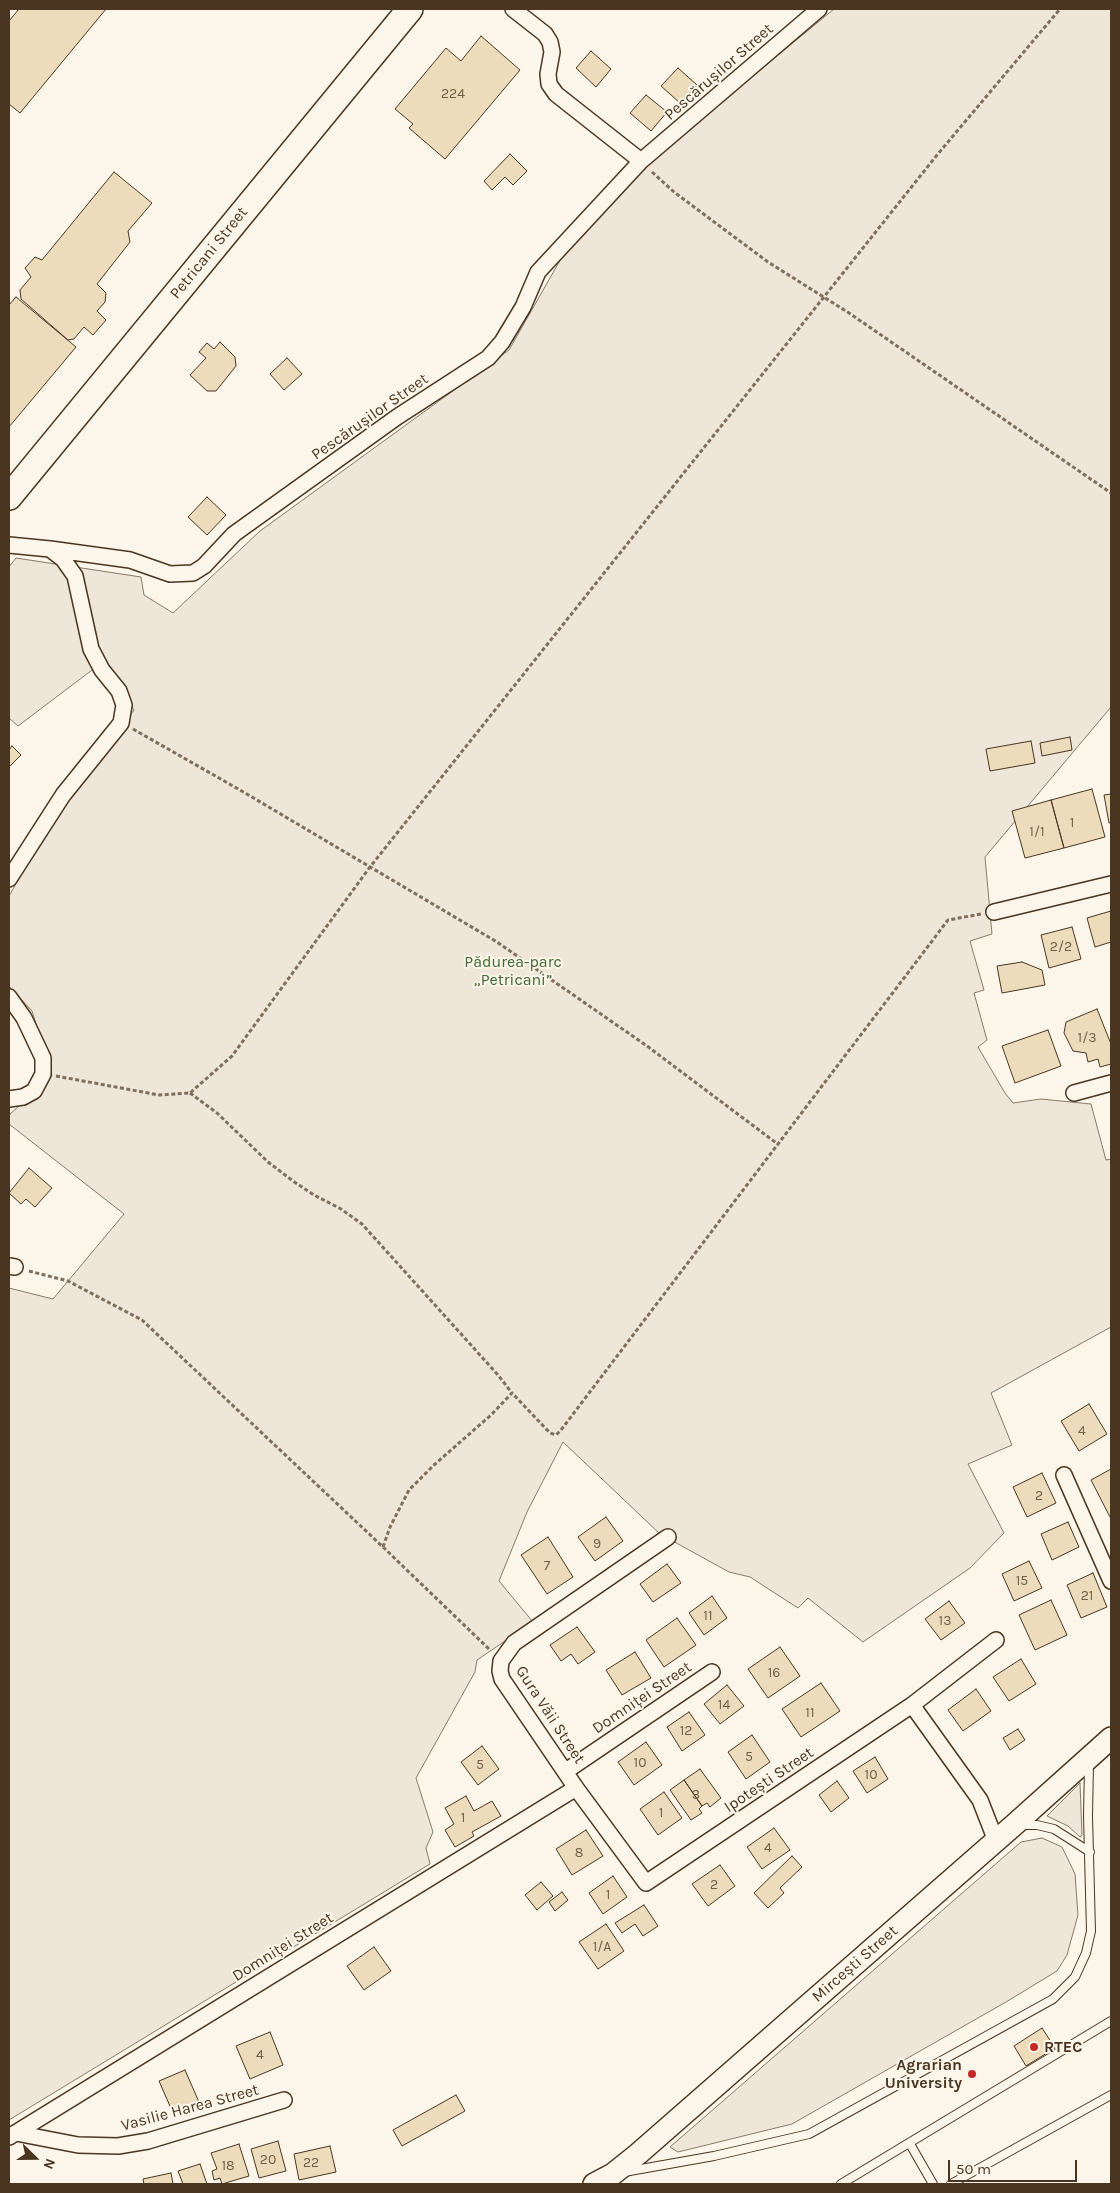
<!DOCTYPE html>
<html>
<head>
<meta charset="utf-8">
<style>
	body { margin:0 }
	#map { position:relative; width:1120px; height:2193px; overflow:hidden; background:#fbf6e9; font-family:Karla,sans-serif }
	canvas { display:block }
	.frame { position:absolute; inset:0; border:10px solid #4a3520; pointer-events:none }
	.north { position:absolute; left:10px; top:2133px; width:50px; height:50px; -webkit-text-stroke:4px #fbf6e9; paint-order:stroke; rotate:112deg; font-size:14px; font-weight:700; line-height:20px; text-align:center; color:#4a3520 }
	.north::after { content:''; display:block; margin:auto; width:18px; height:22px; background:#4a3520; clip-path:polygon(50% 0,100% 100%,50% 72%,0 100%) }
	.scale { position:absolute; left:948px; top:2160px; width:129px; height:22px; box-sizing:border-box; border:2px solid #4a3520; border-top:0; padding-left:6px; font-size:15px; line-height:18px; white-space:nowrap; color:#4a3520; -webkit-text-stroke:4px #fbf6e9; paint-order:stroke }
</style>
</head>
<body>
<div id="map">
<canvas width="1120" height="2193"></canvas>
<div class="frame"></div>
<div class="north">N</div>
<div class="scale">50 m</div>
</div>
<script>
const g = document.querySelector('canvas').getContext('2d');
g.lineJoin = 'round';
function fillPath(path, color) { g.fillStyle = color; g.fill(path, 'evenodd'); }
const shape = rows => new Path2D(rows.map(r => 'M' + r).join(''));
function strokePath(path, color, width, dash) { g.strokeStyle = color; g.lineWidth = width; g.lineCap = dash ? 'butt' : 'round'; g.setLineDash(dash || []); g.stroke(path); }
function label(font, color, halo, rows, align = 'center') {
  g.font = font + ' Karla,sans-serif'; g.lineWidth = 4; g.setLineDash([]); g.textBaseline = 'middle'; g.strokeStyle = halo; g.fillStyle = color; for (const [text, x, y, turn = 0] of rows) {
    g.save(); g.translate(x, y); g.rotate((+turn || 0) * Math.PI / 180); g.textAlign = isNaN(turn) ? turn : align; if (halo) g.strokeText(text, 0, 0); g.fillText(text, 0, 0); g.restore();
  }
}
const green = shape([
	[834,9,1111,9,1111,707,985,857,992,934,970,941,984,990,974,993,987,1040,978,1047,1005,1093,1013,1103,1041,1099,1091,1104,1106,1160,1111,1159,1111,1327,991,1393,1012,1445,968,1464,1004,1533,970,1568,863,1642,808,1598,798,1608,750,1577,729,1572,660,1534,563,1442,527,1512,499,1581,533,1622,477,1660,475,1672,416,1778,433,1832,426,1848,430,1864,9,2120,9,1288,53,1299,124,1214,9,1124,9,1115,52,1076,32,1011,9,986,9,896,39,843,134,710,104,661,18,726,9,718,9,567,16,558,141,577,144,595,173,613,260,531,509,350,567,248,642,167,834,9],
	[1080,1783,1082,1835,1080,1837,1068,1826,1047,1816,1080,1783],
	[1042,1838,1062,1847,1075,1874,1078,1915,1067,1955,1057,1971,1006,2002,792,2124,678,2152,670,2147,1021,1842,1042,1838]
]);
const building = shape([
	[19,9,106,9,20,113,9,104,9,21,19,9],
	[481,36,520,70,445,159,409,128,413,124,395,109,446,48,461,61,481,36],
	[591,51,611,69,596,87,576,68,591,51],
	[678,68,697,85,680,103,661,86,678,68],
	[646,95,667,112,651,131,630,113,646,95],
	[510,154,527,171,513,185,505,177,492,190,484,181,510,154],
	[114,172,152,203,128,231,130,242,97,284,106,293,105,302,97,311,106,320,93,335,84,327,74,339,68,340,21,299,20,290,31,277,25,268,35,257,42,260,114,172],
	[16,297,76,347,9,427,9,305,16,297],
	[220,342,235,357,236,366,216,391,207,391,190,375,206,358,199,352,207,343,214,349,220,342],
	[287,358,302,374,284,390,270,374,287,358],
	[207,497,226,515,207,535,188,517,207,497],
	[1070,737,1072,750,1042,756,1040,743,1070,737],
	[1031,741,1035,763,990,771,986,749,1031,741],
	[12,746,21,755,9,767,9,750,12,746],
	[1092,789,1105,837,1064,848,1051,800,1092,789],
	[1111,794,1111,823,1109,823,1104,795,1111,794],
	[1051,800,1064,848,1025,858,1012,811,1051,800],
	[1111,911,1111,942,1095,947,1087,918,1111,911],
	[1072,927,1081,959,1049,968,1041,935,1072,927],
	[1022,962,1042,970,1045,985,1002,993,997,966,1022,962],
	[1097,1009,1111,1044,1111,1064,1100,1067,1098,1059,1088,1062,1086,1053,1073,1051,1064,1033,1066,1022,1097,1009],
	[1048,1030,1061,1066,1015,1083,1002,1046,1048,1030],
	[29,1168,52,1188,35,1207,26,1199,21,1204,9,1193,29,1168],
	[1089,1404,1107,1434,1079,1451,1061,1421,1089,1404],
	[1111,1469,1111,1517,1110,1517,1091,1480,1111,1469],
	[1042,1473,1056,1503,1027,1517,1013,1487,1042,1473],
	[606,1517,623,1541,595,1561,578,1537,606,1517],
	[1068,1522,1079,1547,1052,1560,1041,1534,1068,1522],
	[548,1537,573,1577,547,1594,521,1555,548,1537],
	[1029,1561,1042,1588,1014,1601,1002,1574,1029,1561],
	[667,1564,681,1583,653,1602,640,1584,667,1564],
	[1093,1573,1107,1607,1081,1618,1067,1585,1093,1573],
	[712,1596,727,1618,704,1635,689,1613,712,1596],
	[1051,1600,1067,1635,1035,1650,1019,1615,1051,1600],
	[949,1601,965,1623,941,1640,925,1619,949,1601],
	[677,1618,696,1645,664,1667,646,1640,677,1618],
	[577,1627,595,1652,578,1664,571,1654,561,1661,550,1645,577,1627],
	[780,1647,800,1676,768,1698,748,1669,780,1647],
	[635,1652,651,1678,622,1695,606,1670,635,1652],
	[1021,1659,1036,1684,1009,1701,993,1677,1021,1659],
	[821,1683,840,1711,801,1737,782,1709,821,1683],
	[727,1685,744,1706,720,1724,704,1704,727,1685],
	[976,1689,991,1711,963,1731,948,1710,976,1689],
	[689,1712,705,1735,682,1751,667,1727,689,1712],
	[1018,1729,1025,1740,1010,1750,1003,1738,1018,1729],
	[752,1735,770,1762,746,1779,728,1752,752,1735],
	[646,1742,662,1765,634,1785,618,1762,646,1742],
	[482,1746,499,1769,478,1785,461,1762,482,1746],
	[875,1757,888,1779,867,1793,853,1771,875,1757],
	[700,1769,721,1798,710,1807,707,1803,702,1806,684,1780,700,1769],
	[684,1780,702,1806,699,1809,702,1813,691,1820,670,1790,684,1780],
	[837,1781,849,1798,831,1812,819,1795,837,1781],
	[664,1792,682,1818,658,1835,640,1809,664,1792],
	[466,1796,474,1811,492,1801,501,1816,472,1832,474,1836,455,1847,445,1830,454,1824,445,1808,466,1796],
	[774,1828,790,1850,762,1869,747,1847,774,1828],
	[586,1830,603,1856,572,1875,556,1849,586,1830],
	[792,1856,802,1867,780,1888,784,1893,768,1908,754,1893,792,1856],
	[720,1865,735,1886,708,1906,692,1884,720,1865],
	[613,1876,627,1897,603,1914,589,1893,613,1876],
	[541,1882,553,1896,537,1910,525,1895,541,1882],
	[562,1892,568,1900,555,1911,549,1902,562,1892],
	[644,1905,658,1926,643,1936,635,1924,622,1933,615,1923,644,1905],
	[606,1924,624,1951,598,1969,579,1942,606,1924],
	[374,1947,391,1971,364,1990,347,1966,374,1947],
	[1042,2028,1055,2048,1026,2066,1014,2046,1042,2028],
	[270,2032,283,2065,250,2079,236,2046,270,2032],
	[185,2070,199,2102,173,2113,159,2081,185,2070],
	[456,2095,465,2111,402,2146,393,2130,456,2095],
	[278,2141,286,2171,259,2178,251,2149,278,2141],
	[239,2144,249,2176,222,2184,220,2178,214,2180,212,2171,217,2169,211,2153,239,2144],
	[330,2146,336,2172,299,2180,294,2154,330,2146],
	[200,2164,207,2184,183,2184,178,2171,200,2164],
	[171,2173,173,2184,144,2184,143,2179,171,2173]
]);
const path = shape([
	[652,172,674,192,768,262,849,313,1111,493],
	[133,729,240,790,497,942,647,1046,779,1145],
	[56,1076,159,1095,190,1093,232,1056,370,867,937,155,1060,9],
	[190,1093,217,1113,268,1162,293,1181,314,1195,341,1209,362,1224,498,1375,512,1393],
	[29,1271,68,1281,142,1320,383,1547,490,1650],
	[383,1547,390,1527,409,1490,434,1465,491,1415,512,1393,550,1433,556,1435,561,1430,948,920,981,914]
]);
const service = shape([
	[1021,1825,1037,1825,1054,1829,1090,1852],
	[910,2144,933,2184],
	[624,2172,714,2156,809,2134,1053,1999,1075,1977,1086,1953,1091,1931,1088,1816,1089,1763],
	[841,2184,1111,2021],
	[951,2184,1111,2095]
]);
const minor = shape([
	[513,9,545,34,550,42,552,52,548,74,549,84,556,94,641,161],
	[9,545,50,549,63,559,75,576,91,649,102,670,119,691,124,705,121,723,63,795,9,879],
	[50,549,130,560,170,574,193,573,204,566,234,534,397,417,488,358,502,342,523,307,538,272,641,161,819,9],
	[994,912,1111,884],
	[9,997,24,1018,43,1058,43,1074,34,1091,23,1097,9,1099],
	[1074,1093,1111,1083],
	[9,1266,15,1267],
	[1064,1475,1111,1581],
	[668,1537,514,1643,501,1661,500,1671,502,1679,576,1788,646,1883,912,1705,996,1640],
	[912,1705,980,1800,996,1841],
	[566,1771,712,1672],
	[16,2133,78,2145,118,2146,148,2141,284,2100],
	[9,2137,576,1788]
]);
const secondary = shape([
	[594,2184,613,2174,638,2154,1014,1825,1111,1738]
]);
const primary = shape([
	[9,497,410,9]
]);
const markers = [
	[1034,2047,5,"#c62828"],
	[972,2074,5,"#c62828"]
];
const numberNames = [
	["224",453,94],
	["1",1072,823],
	["1/1",1037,832],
	["2/2",1061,947],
	["1/3",1087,1038],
	["4",1082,1431],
	["2",1039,1496],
	["9",597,1544],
	["7",547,1566],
	["15",1022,1581],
	["21",1087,1596],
	["11",708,1616],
	["13",945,1621],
	["16",774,1673],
	["14",724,1705],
	["11",810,1713],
	["12",686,1731],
	["5",749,1757],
	["10",640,1763],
	["5",480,1765],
	["10",871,1775],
	["3",696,1795],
	["1",661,1813],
	["1",463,1818],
	["4",768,1848],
	["8",579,1853],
	["2",714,1885],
	["1",608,1895],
	["1/A",602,1947],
	["4",260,2055],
	["20",268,2160],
	["22",311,2163],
	["18",228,2166]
];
const streetNames = [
	["Pescărușilor Street",719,72,-41],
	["Petricani Street",209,253,-51],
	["Pescărușilor Street",370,417,-35],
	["Domniței Street",642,1698,-34],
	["Gura Văii Street",550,1715,57],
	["Ipotești Street",769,1780,-34],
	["Domniței Street",283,1947,-32],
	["Mircești Street",855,1964,-41],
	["Vasilie Harea Street",190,2108,-15]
];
const parkNames = [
	["Pădurea-parc",513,962],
	["„Petricani”",513,980]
];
const poiNames = [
	["RTEC",1044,2047],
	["Agrarian",962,2065,"right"],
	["University",962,2083,"right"]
];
fillPath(green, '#ede6d9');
strokePath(green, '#887966', 1);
fillPath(building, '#ecdcbc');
strokePath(building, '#4a3520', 1);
strokePath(service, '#4a3520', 10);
strokePath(minor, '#4a3520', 18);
strokePath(secondary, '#4a3520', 24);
strokePath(primary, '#4a3520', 28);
strokePath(path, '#7f6f5c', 3, [4, 2.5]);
strokePath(service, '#fbf6e9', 8);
strokePath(minor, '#fbf6e9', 15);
strokePath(secondary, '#fbf6e9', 21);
strokePath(primary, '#fbf6e9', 25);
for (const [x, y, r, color] of markers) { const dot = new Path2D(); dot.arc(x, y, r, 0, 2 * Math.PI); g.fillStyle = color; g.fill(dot); strokePath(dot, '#fbf6e9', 2); }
label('14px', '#725f47', null, numberNames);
label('16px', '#4a3520', '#fbf6e9', streetNames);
label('16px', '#436837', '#fbf6e9', parkNames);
label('bold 16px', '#4a3520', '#fbf6e9', poiNames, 'left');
</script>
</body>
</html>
